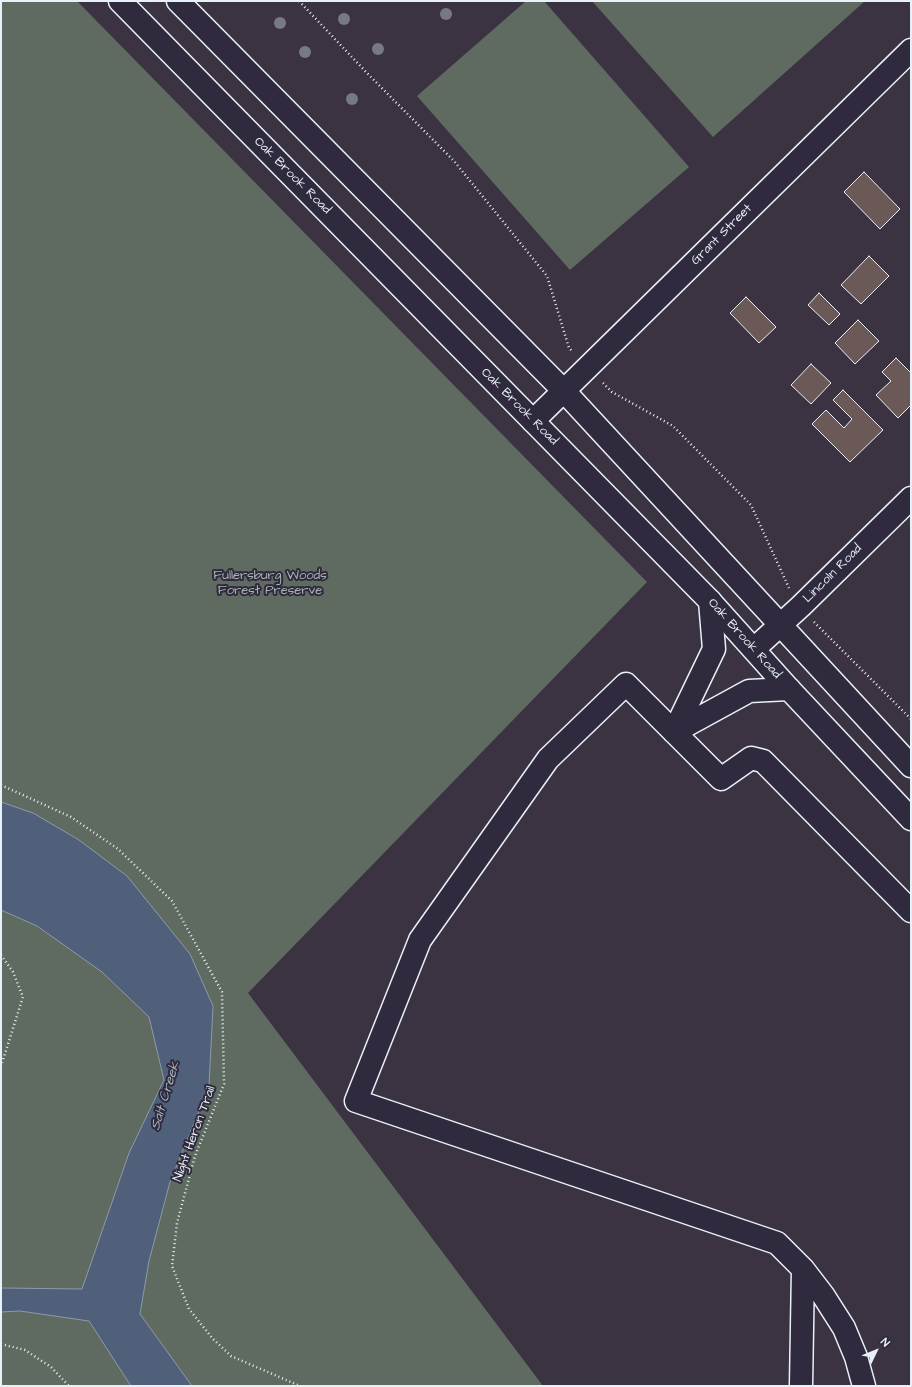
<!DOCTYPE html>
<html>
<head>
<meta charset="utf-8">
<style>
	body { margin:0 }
	#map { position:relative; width:912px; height:1387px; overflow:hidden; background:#3b3342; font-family:"Architects Daughter",sans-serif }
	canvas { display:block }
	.frame { position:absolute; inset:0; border:2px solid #e8f1f8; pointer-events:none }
	.north { position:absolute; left:856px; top:1331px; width:40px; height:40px; -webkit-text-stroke:3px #2f2a3d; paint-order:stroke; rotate:47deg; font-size:11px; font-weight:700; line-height:16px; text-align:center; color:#e8f1f8 }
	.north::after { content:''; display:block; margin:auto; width:14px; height:18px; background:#e8f1f8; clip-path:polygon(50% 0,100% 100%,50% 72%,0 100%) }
</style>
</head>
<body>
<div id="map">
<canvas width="912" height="1387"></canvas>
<div class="frame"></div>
<div class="north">N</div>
</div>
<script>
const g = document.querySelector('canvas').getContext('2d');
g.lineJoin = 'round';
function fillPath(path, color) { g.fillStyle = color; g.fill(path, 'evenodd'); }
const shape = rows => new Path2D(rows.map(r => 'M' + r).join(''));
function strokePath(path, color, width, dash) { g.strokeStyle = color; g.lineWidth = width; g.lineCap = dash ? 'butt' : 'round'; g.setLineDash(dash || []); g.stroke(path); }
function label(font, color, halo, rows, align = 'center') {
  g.font = font + ' "Architects Daughter",sans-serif'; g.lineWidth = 4; g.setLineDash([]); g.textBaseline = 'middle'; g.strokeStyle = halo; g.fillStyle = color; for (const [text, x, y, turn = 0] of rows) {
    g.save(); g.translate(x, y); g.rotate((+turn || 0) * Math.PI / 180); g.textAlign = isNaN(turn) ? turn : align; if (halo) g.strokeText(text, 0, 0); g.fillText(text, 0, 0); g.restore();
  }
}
const green = shape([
	[1,1,77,1,647,582,248,993,543,1386,1,1386],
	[526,1,544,1,689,167,570,270,417,96],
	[592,1,865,1,713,137]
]);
const water = shape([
	[1,802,33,813,79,840,127,876,190,954,213,1006,209,1086,170,1182,149,1261,140,1314,192,1386,131,1386,89,1321,20,1311,1,1312,1,1288,82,1289,129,1153,164,1080,149,1017,102,972,37,926,1,910,1,802]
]);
const building = shape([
	[864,172,900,209,880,229,844,192,864,172],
	[869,256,889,276,861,304,841,285,869,256],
	[819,293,840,314,829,325,808,305,819,293],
	[746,297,776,327,759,343,730,313,746,297],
	[858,320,879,341,855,364,835,343,858,320],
	[896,358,911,373,911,405,898,418,876,395,891,381,882,372,896,358],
	[811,364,831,383,811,404,791,385,811,364],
	[843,390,883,430,850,462,812,424,826,410,844,428,852,419,833,400,843,390]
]);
const path = shape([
	[299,1,367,73,454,161,547,276,569,348,573,352],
	[603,383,612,392,673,426,751,505,789,588],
	[814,622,911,719],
	[1,785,71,817,118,849,172,901,222,992,224,1084,195,1156,177,1223,172,1266,189,1309,213,1339,231,1356,300,1386],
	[1,955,13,972,23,997,1,1066],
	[1,1344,25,1350,51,1367,69,1386]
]);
const minor = shape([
	[533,421,911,50],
	[710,601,714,649,674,732,749,691,789,689],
	[754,649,801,606,911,498],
	[801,1386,803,1269],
	[864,1386,856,1357,844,1328,823,1295,803,1269,777,1243,356,1101,420,940,548,759,626,684,721,779,751,758,763,761,911,911]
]);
const major = shape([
	[120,1,710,601,789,689,911,819],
	[178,1,564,391,911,766]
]);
const trees = [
	[446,14],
	[344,19],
	[280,23],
	[378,49],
	[305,52],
	[352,99]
];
const streetNames = [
	["Oak Brook Road",292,176,45],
	["Grant Street",722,235,-45],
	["Oak Brook Road",519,407,45],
	["Lincoln Road",833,574,-45],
	["Oak Brook Road",744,639,48],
	["Night Heron Trail",195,1134,-70]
];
const parkNames = [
	["Fullersburg Woods",270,576],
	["Forest Preserve",270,591]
];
const waterNames = [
	["Salt Creek",166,1096,-73]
];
fillPath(green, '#5f6b60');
fillPath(water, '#50607a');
strokePath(water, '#8d9aac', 1);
fillPath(building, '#6b5958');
strokePath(building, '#e8f1f8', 1);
strokePath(minor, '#e8f1f8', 25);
strokePath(major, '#e8f1f8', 25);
strokePath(path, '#e8f1f8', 2.5, [1, 3]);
strokePath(minor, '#2f2a3d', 22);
strokePath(major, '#2f2a3d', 22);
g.fillStyle = '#787a81';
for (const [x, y] of trees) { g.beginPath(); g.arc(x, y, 6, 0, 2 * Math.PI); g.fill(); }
label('13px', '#e8f1f8', '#2f2a3d', streetNames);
label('13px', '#aab5b4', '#2f2a3d', parkNames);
label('italic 14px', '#abb7c6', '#2f2a3d', waterNames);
</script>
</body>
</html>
